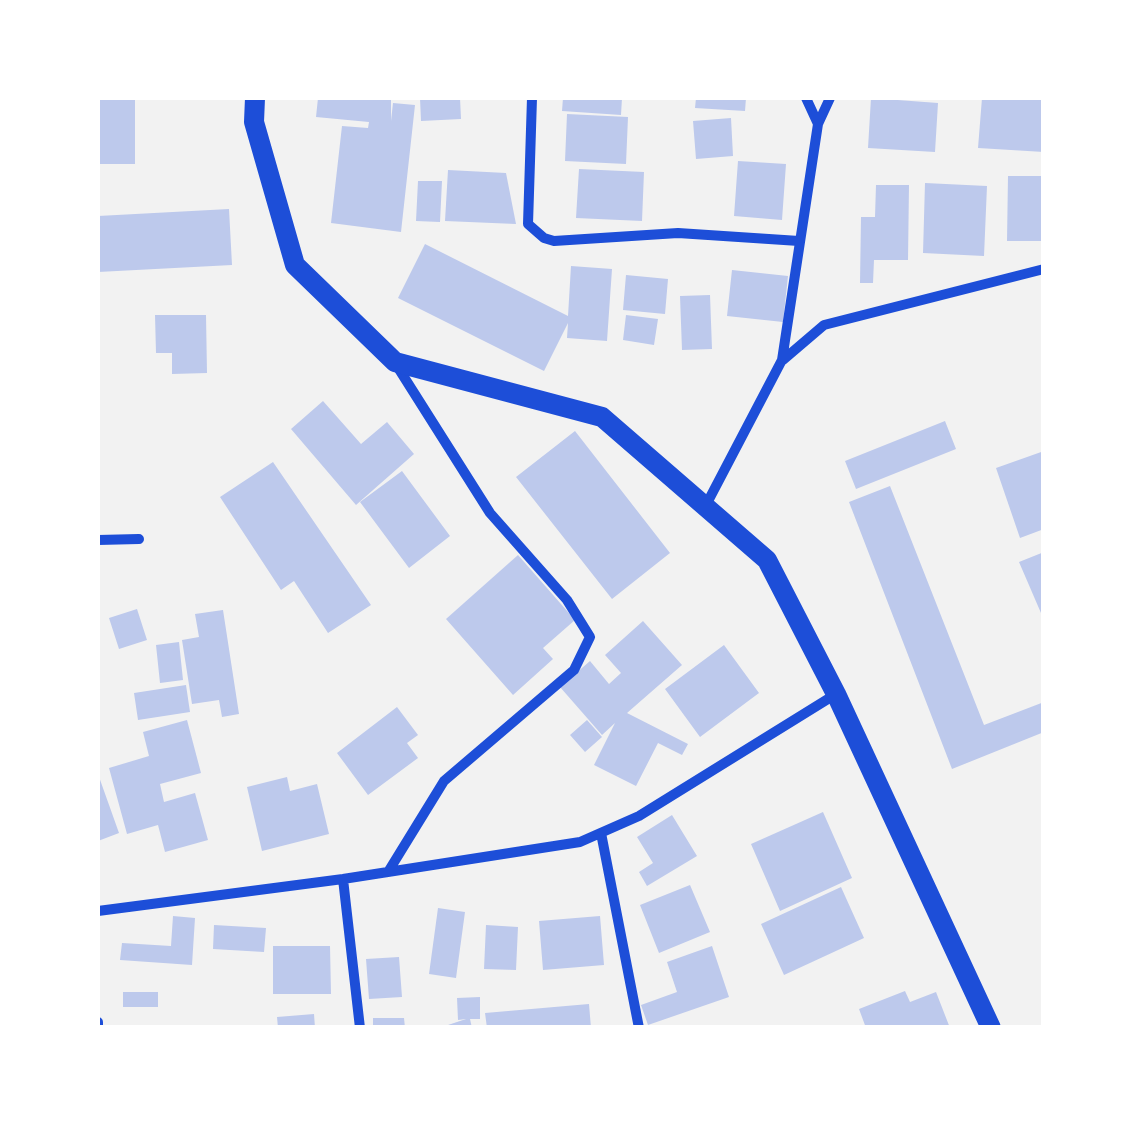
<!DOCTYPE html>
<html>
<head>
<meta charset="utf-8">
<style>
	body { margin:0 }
	#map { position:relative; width:1141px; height:1125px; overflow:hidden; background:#f2f2f2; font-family:Commissioner,sans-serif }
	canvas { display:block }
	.frame { position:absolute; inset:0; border:100px solid #fff; pointer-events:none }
</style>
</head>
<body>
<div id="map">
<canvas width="1141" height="1125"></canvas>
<div class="frame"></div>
</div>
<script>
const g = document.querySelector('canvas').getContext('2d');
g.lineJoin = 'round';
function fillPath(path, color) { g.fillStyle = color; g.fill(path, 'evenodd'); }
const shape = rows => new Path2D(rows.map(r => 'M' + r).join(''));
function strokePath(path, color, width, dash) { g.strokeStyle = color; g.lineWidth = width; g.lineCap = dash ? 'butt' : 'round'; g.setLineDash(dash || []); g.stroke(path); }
const building = shape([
	[98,98,135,98,135,164,98,164],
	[318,98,391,98,391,121,393,103,415,105,401,232,331,223,342,126,368,128,369,122,316,117],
	[420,98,460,98,461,119,421,121],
	[563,98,622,98,621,115,562,111],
	[696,98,746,98,745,111,695,108],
	[871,98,938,103,935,152,868,148],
	[982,98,1044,98,1044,152,978,148],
	[567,114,628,117,626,164,565,161],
	[731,118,733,156,696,159,693,121],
	[738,161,786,164,782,220,734,216],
	[579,169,644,172,642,221,576,218],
	[448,170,506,173,516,224,445,221],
	[1008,176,1044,176,1044,241,1007,241],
	[418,181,442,181,440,222,416,221],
	[925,183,987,186,984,256,923,253],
	[876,185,909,185,908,260,874,260,873,283,860,283,861,217,875,217],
	[229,209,232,265,98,272,98,216],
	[425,244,568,316,571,266,612,269,607,341,567,338,568,323,544,371,398,298],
	[732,270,788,276,783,322,727,316],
	[626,275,668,279,665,314,623,310],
	[710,295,712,349,682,350,680,296],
	[155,315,206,315,207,373,172,374,172,353,156,353],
	[626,315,658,319,654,345,623,340],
	[323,401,361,444,387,422,414,454,356,505,291,429],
	[945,421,956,449,856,489,845,461],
	[575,431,670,553,612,599,516,477],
	[1044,451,1044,529,1020,538,996,468],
	[273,462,371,605,328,633,294,581,281,590,220,497],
	[402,471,450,536,409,568,360,502],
	[890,486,984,725,1044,702,1044,732,952,769,849,502],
	[1044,552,1044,620,1019,562],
	[518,555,575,620,543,648,553,659,513,695,446,619],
	[137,609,147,640,119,649,109,618],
	[223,610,239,714,222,717,219,700,192,704,182,640,199,637,195,614],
	[643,621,682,665,627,713,688,744,682,755,658,743,636,786,594,765,615,723,602,735,560,687,590,661,609,684,621,673,605,655],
	[179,642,183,680,160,683,156,645],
	[724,645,759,693,700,737,665,689],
	[186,685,190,712,138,720,134,693],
	[397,707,418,735,407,743,418,758,368,795,337,753],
	[187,720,201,773,160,784,164,802,195,793,208,840,165,852,158,825,127,834,109,768,149,756,143,732],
	[587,720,602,737,585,752,570,735],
	[98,774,119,833,98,841],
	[287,777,290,791,317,784,329,834,262,851,247,787],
	[823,812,852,878,780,911,751,844],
	[672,815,697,856,647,886,639,872,653,863,637,837],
	[690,885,710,932,659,953,640,905],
	[841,887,864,938,784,975,761,924],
	[438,908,465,912,456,978,429,974],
	[173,916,195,918,192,965,120,960,122,943,171,946],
	[600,916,604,965,543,970,539,921],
	[214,925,266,928,264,952,213,949],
	[486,925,518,927,516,970,484,969],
	[273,946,330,946,331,994,273,994],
	[712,946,729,997,648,1025,641,1005,677,992,667,962],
	[399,957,402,997,369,999,366,959],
	[905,991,910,1002,936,992,950,1028,866,1028,859,1009],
	[123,992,158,992,158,1007,123,1007],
	[480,997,480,1019,470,1019,472,1028,439,1028,466,1019,458,1020,457,998],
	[589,1004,591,1028,487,1028,485,1013],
	[314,1014,315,1028,278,1028,277,1017],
	[373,1018,404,1018,405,1028,373,1028]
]);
const minor = shape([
	[532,98,528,224,544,238,554,241,678,233,799,241],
	[806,98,818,124],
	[783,360,824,325,1044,269],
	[705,507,782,360,818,124,830,98],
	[98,540,139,539],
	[601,833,639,1028],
	[388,872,444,781,574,670,590,637,567,600,490,513,397,366],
	[343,879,360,1028],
	[98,911,343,879,580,842,639,816,836,694],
	[98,1022,98,1028]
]);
const secondary = shape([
	[255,98,254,122,295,265,395,362,602,417,767,560,836,694,991,1028]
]);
fillPath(building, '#bdc9ec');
strokePath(minor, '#1d4ed8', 10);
strokePath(secondary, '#1d4ed8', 20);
</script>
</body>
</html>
